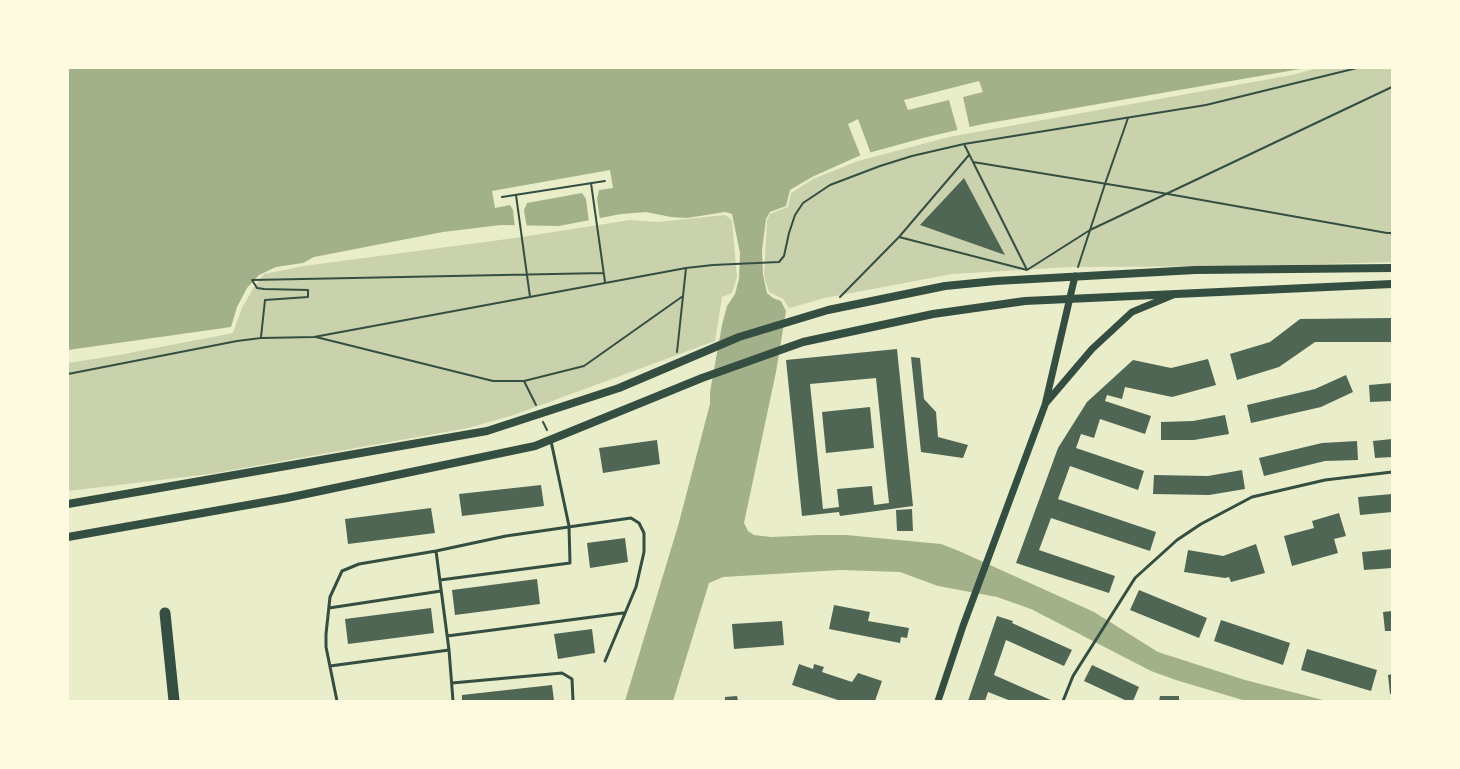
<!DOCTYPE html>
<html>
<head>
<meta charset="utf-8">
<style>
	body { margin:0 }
	#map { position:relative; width:1460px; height:769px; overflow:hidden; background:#e9edc9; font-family:"Roboto Condensed",sans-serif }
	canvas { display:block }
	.frame { position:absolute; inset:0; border:69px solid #fefae0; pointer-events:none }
</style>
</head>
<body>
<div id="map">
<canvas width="1460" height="769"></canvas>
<div class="frame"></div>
</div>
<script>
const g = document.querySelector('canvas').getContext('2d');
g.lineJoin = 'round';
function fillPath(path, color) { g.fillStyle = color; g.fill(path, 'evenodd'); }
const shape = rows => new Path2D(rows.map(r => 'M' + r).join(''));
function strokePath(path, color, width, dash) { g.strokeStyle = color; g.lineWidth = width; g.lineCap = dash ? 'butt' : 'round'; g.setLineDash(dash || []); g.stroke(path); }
const green = shape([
	[1318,68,1392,68,1392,262,1257,266,1070,267,952,274,825,298,789,308,783,299,769,292,764,276,767,220,770,214,788,207,791,193,813,179,858,161,949,137,1292,75],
	[725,215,732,220,737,277,732,293,722,297,715,341,514,415,468,428,210,474,68,491,68,363,119,355,233,333,242,308,254,287,264,274,304,266,515,238,630,220,658,222]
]);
const water = shape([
	[68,68,1306,68,983,124,923,138,861,155,812,177,790,190,786,206,770,212,766,219,762,250,763,275,767,293,773,298,781,301,786,311,776,372,744,523,748,531,754,535,771,537,819,535,846,535,941,544,959,551,1094,612,1158,652,1245,680,1327,701,1246,701,1176,680,1151,671,1031,609,997,597,938,586,900,572,841,570,723,577,709,583,673,701,625,701,678,526,710,404,710,392,722,325,727,306,735,294,739,279,740,253,732,214,725,212,687,218,671,217,646,212,621,214,559,226,501,225,443,232,314,257,303,263,276,267,259,275,247,288,237,307,231,327,68,350]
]);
const pier = shape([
	[979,81,983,92,963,97,970,129,958,132,949,100,908,110,904,100],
	[858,119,871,154,861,157,848,124],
	[610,170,613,188,599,190,597,199,600,220,589,222,586,199,582,193,527,203,524,210,527,228,515,228,513,210,510,205,495,208,492,191]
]);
const building = shape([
	[964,178,1005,255,920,225],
	[1392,318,1392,342,1315,342,1279,367,1237,380,1230,354,1270,342,1300,319],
	[897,349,913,506,840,516,839,512,802,516,786,360],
	[876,378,889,503,874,505,872,486,837,489,839,507,823,509,810,384],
	[911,357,920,358,924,399,936,412,938,437,968,445,963,458,921,452],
	[1208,359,1216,385,1172,397,1125,387,1122,399,1107,395,1105,401,1151,416,1145,434,1100,419,1094,438,1081,434,1076,448,1144,471,1138,490,1070,466,1058,499,1156,532,1150,551,1051,518,1039,550,1115,576,1109,593,1016,563,1058,448,1087,402,1133,360,1171,368],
	[1346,375,1353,392,1321,407,1251,423,1247,405,1315,389],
	[1392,383,1392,401,1370,402,1369,385],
	[870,407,874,448,826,453,822,412],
	[1225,415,1229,434,1194,440,1161,440,1161,422,1193,421],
	[1392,439,1392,457,1375,458,1373,441],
	[657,440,660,464,603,473,599,448],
	[1357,441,1358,460,1325,461,1264,476,1259,458,1322,443],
	[1242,470,1245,489,1209,495,1153,494,1154,475,1208,476],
	[541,485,544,506,462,516,459,494],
	[1392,494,1392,512,1360,515,1358,497],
	[431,508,435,533,348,544,345,519],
	[912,509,913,531,897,531,896,510],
	[1339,513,1346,536,1334,539,1338,553,1292,566,1284,536,1314,528,1312,521],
	[625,538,628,562,590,568,587,543],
	[1256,544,1265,573,1231,582,1229,577,1225,578,1184,572,1188,550,1223,556],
	[1392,549,1392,568,1364,570,1362,552],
	[537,579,540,604,455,615,452,590],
	[1139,590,1207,618,1199,638,1130,610],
	[834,605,870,612,868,621,909,628,907,638,901,637,900,643,829,629],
	[431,608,434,633,348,644,345,619],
	[1392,611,1392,631,1385,631,1383,612],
	[997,616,1013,621,1012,623,1072,650,1064,666,1006,640,994,675,1053,701,1011,701,988,692,985,701,968,701],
	[1221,620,1290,643,1283,665,1214,641],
	[782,621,784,645,734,649,732,624],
	[592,629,595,653,558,659,554,634],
	[1307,649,1377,670,1371,691,1301,670],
	[799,664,813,669,814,664,824,667,822,672,852,682,858,673,882,681,875,701,841,701,792,685],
	[1092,665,1139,687,1133,701,1127,701,1084,681],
	[1392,674,1392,694,1390,694,1388,675],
	[552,685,554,701,462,701,462,695],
	[737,696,738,701,725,701,725,697],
	[1160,696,1179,696,1179,701,1159,701]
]);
const path = shape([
	[964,144,1027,270],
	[973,162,1168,194,1387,233,1392,233],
	[591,183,605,282],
	[516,195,530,297],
	[502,197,605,181],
	[899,237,1027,270,1090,230,1392,87],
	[1078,267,1105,184,1128,118],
	[840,297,899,237,969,155],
	[261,337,265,300,308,297,308,290,264,289,257,288,252,280,603,273],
	[316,337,493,381,524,381,584,366,683,296],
	[677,352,686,268],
	[68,374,237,341,261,338,314,337,686,268,713,265,779,262,784,256,789,233,795,215,803,203,830,185,880,166,912,156,964,144,1206,105,1357,68],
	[524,381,536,405],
	[543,422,547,430]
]);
const service = shape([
	[436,551,449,650,453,701],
	[440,580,570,563,569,526,551,441],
	[329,608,441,591],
	[447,636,623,613],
	[330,666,449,650],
	[452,683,562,673,572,679,573,701],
	[337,701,326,647,326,634,330,597,342,571,359,564,436,551,506,536,631,518,639,523,644,533,644,552,636,587,605,661],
	[1063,701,1073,676,1135,578,1177,540,1201,524,1252,497,1325,480,1392,472]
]);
const tertiary = shape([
	[1046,403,1092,349,1132,312,1173,295],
	[938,701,963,626,1045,405,1075,276]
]);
const secondary = shape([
	[68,504,487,431,619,388,739,337,828,310,945,286,996,281,1195,270,1392,268],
	[68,537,287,498,535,446,702,378,803,342,933,314,1025,301,1392,284]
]);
const trunk = shape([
	[165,613,174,701]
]);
fillPath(green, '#cad2ad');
fillPath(water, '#a3b18a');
fillPath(pier, '#e9edc9');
fillPath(building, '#4f6655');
strokePath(path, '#344e41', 2);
strokePath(service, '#344e41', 3);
strokePath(tertiary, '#344e41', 7);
strokePath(secondary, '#344e41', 8);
strokePath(trunk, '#344e41', 11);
</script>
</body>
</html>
